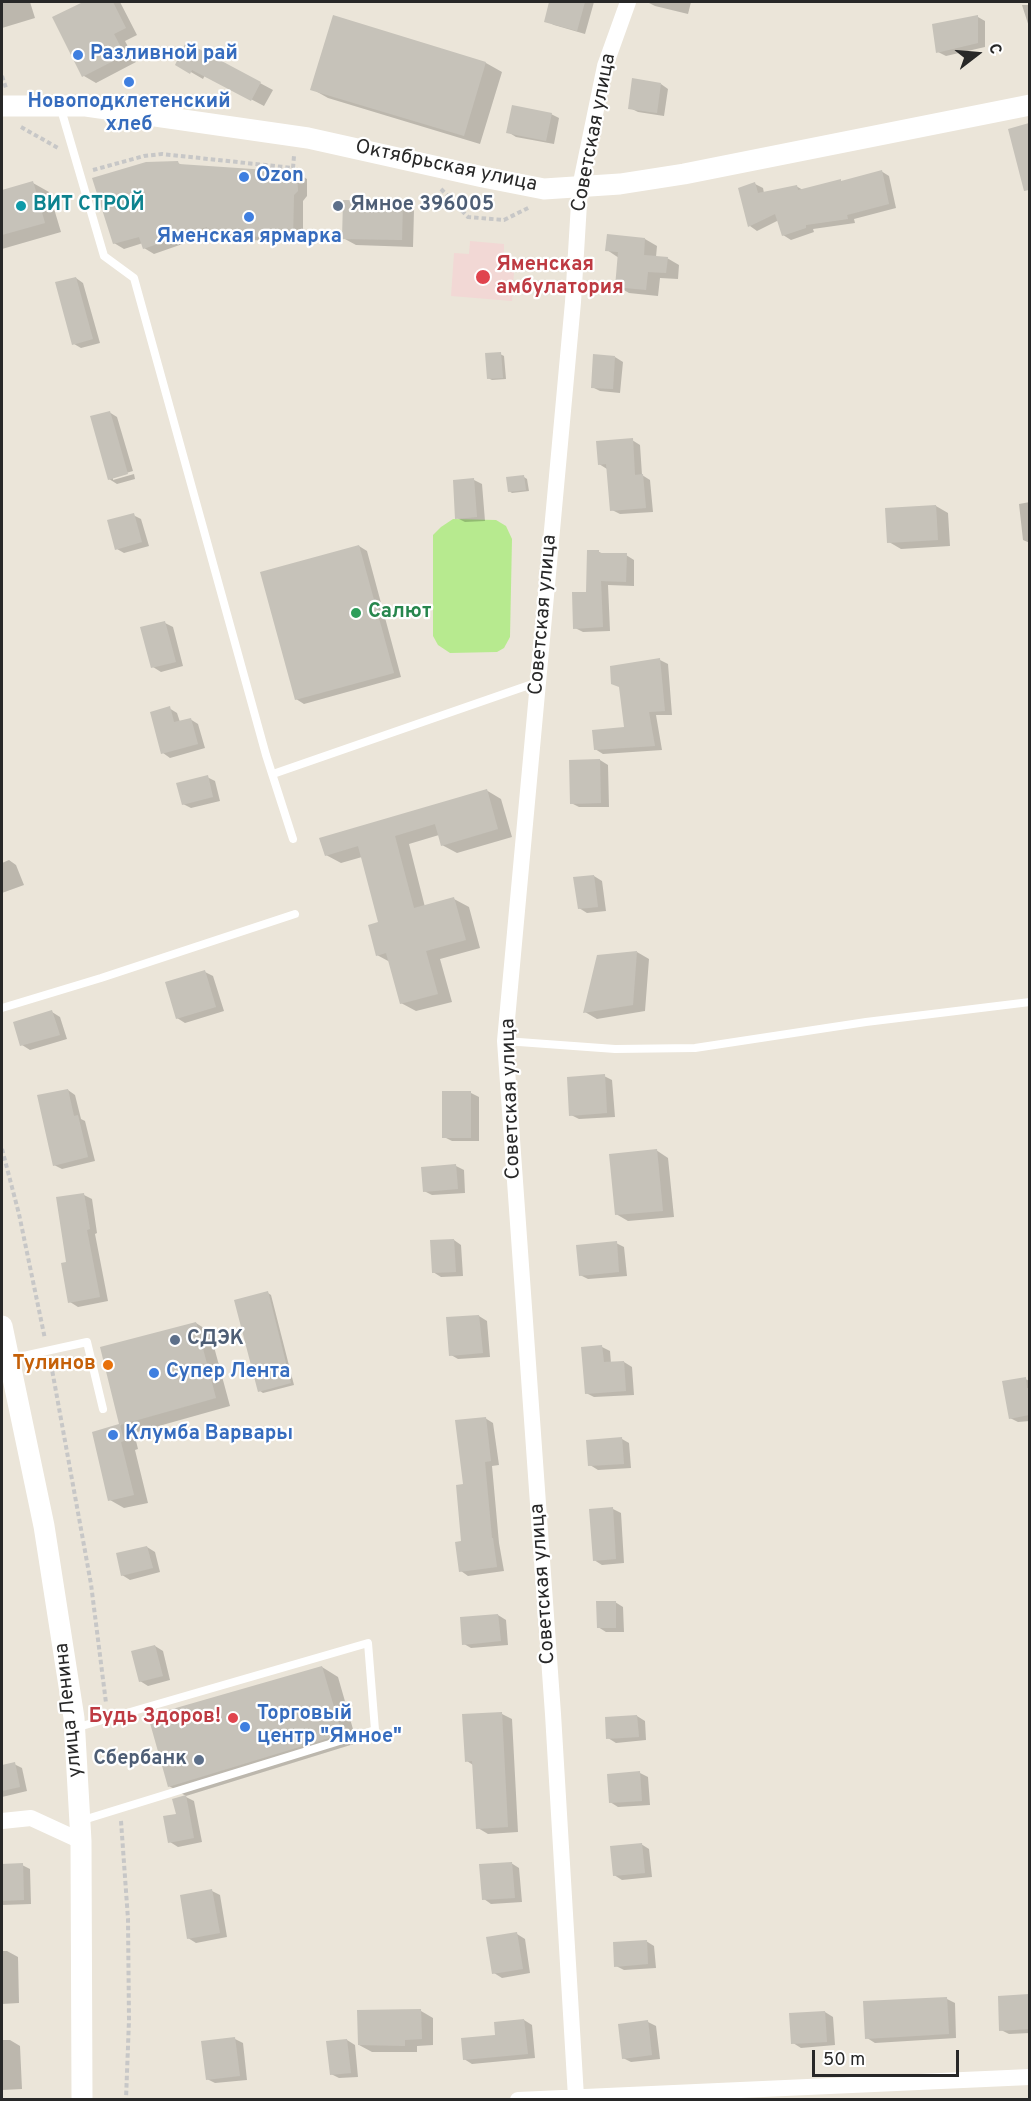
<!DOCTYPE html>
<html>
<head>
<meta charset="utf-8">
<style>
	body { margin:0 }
	#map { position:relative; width:1031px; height:2101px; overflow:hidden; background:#ebe5d9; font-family:Overpass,sans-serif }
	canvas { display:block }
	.frame { position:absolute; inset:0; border:3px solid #282828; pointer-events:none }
	.north { position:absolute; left:947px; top:24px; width:60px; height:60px; -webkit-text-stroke:4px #fff; paint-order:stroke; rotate:74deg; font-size:16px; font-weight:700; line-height:24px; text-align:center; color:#282828 }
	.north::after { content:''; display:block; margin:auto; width:21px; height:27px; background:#282828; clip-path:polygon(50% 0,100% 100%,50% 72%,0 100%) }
	.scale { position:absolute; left:812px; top:2050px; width:147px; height:27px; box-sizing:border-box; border:3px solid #282828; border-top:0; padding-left:8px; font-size:18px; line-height:21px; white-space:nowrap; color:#282828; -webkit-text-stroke:4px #fff; paint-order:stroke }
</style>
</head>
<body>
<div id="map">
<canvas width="1031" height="2101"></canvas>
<div class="frame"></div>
<div class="north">С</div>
<div class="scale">50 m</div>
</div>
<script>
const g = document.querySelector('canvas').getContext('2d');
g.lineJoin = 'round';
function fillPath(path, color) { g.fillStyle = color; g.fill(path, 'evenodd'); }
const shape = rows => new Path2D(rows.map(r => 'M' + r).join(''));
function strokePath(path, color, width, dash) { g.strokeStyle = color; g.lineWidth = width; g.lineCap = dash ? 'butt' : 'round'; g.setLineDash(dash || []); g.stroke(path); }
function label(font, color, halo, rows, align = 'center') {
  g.font = font + ' Overpass,sans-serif'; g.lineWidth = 4.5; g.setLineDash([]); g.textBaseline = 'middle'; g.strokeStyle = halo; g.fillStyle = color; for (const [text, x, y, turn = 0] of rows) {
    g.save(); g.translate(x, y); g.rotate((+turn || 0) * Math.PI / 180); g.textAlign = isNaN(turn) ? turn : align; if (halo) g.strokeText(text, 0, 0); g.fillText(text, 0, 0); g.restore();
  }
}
const medical = shape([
	[470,241,504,244,504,256,515,257,512,301,451,296,454,253,469,254]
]);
const pitch = shape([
	[453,519,496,520,506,526,512,539,510,637,504,648,497,652,450,653,438,645,433,636,433,535,441,527]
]);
const shadow = shape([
	[2,2,30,2,35,18,2,28],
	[86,2,120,2,137,35,125,41,136,62,96,83,84,76,54,18],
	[552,2,594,2,585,34,554,25,546,21],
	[647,2,691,2,688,14,655,6],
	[1022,5,1030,5,1030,30],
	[334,17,486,63,502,72,480,144,328,98,312,89],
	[978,17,985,21,985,47,946,56,938,52],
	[187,44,273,90,264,106,205,75,203,79,177,64],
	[661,84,668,89,664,116,638,112,630,108],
	[551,114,559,118,554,144,516,137,508,132],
	[1030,124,1030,169,1027,170,1010,130],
	[178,163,184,166,297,173,307,179,307,196,303,201,303,242,220,239,211,234,154,254,144,248,143,243,124,249,114,243],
	[881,171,889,176,896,208,854,219,855,223,813,229,814,232,791,240,783,235,779,220,757,231,750,226,755,184,763,188,764,193,796,186,803,190,843,182],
	[33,183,49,192,61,232,2,249,2,192],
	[402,203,414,210,413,247,356,245,343,238],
	[645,239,657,246,656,257,667,258,679,265,678,279,660,278,658,296,629,293,617,286,619,258,607,250],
	[76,278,83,283,100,343,81,348,74,344],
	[500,354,504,356,506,379,492,380,488,378],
	[615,357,623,362,620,393,600,391,592,387],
	[109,412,117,417,133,471,113,477,113,480,134,474,135,479,117,484,109,479],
	[632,440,640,445,642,475,650,480,653,512,620,514,612,510,607,469,599,464],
	[524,477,527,479,529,491,512,493,509,491],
	[474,480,482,484,485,521,465,522,457,518],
	[1030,502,1030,543,1023,540,1019,504],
	[936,506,948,513,950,546,901,549,889,542],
	[133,515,141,519,149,546,124,553,117,549],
	[359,546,367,551,401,677,304,704,296,699],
	[599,552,604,554,626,555,634,560,634,586,608,585,610,631,583,632,575,628,588,593],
	[165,623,173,627,183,666,161,672,153,667],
	[660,660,668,664,672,715,656,715,662,750,603,754,595,749,625,729],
	[169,708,177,713,180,722,190,719,198,724,205,748,170,758,163,753],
	[600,760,608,765,609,807,579,807,571,803,570,761],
	[207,777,215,781,220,801,191,808,183,804],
	[486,790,501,799,512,837,457,853,442,845,439,835,409,844,425,907,454,899,469,907,480,948,440,959,452,1002,416,1011,401,1003,390,962,377,955,380,923,362,857,341,863,326,855],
	[9,860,16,865,24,885,2,893,2,863],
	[594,876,602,881,606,911,587,913,579,908],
	[637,952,649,959,645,1011,597,1019,585,1012],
	[205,972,213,976,224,1011,185,1023,177,1018],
	[52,1012,60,1017,67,1039,30,1050,22,1045],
	[604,1076,612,1080,615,1117,579,1119,571,1115],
	[68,1090,75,1095,81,1119,85,1121,95,1161,62,1169,54,1165],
	[471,1093,479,1097,479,1141,452,1141,444,1137],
	[656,1150,668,1158,674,1217,628,1221,616,1214],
	[456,1166,464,1170,465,1193,432,1195,424,1191],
	[84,1195,92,1199,97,1233,95,1234,108,1301,78,1307,70,1302,67,1263],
	[454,1240,461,1245,463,1276,441,1277,433,1272],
	[616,1243,624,1247,627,1276,588,1279,580,1275],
	[268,1293,271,1295,294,1385,263,1393,260,1391],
	[479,1316,487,1321,490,1357,458,1359,451,1355],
	[196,1323,210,1332,230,1406,134,1433,138,1449,135,1450,148,1503,124,1508,110,1500,94,1433,121,1425,102,1348],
	[602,1347,610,1351,611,1363,624,1362,632,1367,634,1395,594,1397,586,1393],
	[1025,1379,1030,1381,1030,1421,1018,1422,1010,1418],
	[485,1418,493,1423,499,1465,492,1466,499,1543,504,1571,468,1576,461,1571,465,1486],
	[622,1439,629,1443,631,1468,598,1470,590,1465],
	[613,1509,621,1513,624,1563,602,1565,594,1560],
	[147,1547,155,1552,160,1572,130,1580,122,1575],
	[615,1602,623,1607,624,1632,606,1632,598,1627],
	[498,1615,506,1620,508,1645,471,1648,464,1644],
	[155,1646,163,1651,170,1680,148,1686,140,1681],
	[322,1667,338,1677,357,1743,186,1796,169,1786],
	[502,1714,512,1719,518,1832,488,1834,478,1828,473,1765,467,1761],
	[637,1716,645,1721,646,1740,616,1743,608,1738],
	[14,1764,22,1768,27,1791,2,1797,2,1767],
	[640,1773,648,1777,650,1805,618,1807,610,1802],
	[186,1797,194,1801,202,1842,178,1847,170,1842],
	[641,1844,649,1849,652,1877,622,1880,614,1875],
	[511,1863,519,1868,522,1902,491,1904,484,1899],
	[2,1865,22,1865,30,1869,31,1904,2,1905],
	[212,1891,220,1895,227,1937,196,1943,188,1938],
	[517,1934,525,1939,530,1973,502,1978,494,1973],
	[646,1941,654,1946,656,1968,624,1970,616,1966],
	[2,1951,7,1951,18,1957,19,2003,2,2004],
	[1030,1996,1030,2033,1009,2034,1001,2030,999,1997],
	[947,1999,955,2003,956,2038,875,2043,867,2038],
	[421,2011,433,2018,433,2045,417,2046,417,2052,372,2052,359,2045],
	[825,2012,833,2017,835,2045,801,2048,793,2043],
	[524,2020,532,2025,535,2058,472,2064,464,2059],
	[648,2022,656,2026,660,2059,631,2062,623,2058],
	[235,2039,243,2043,247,2080,215,2083,207,2079],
	[2,2040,10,2040,20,2046,22,2089,2,2090],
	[347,2040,355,2045,358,2077,339,2078,331,2074]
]);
const building = shape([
	[83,2,113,2,126,28,114,34,125,55,82,77,52,17],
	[549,2,585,2,577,31,544,22],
	[333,15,486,62,464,136,310,90],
	[978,15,978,43,936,53,932,24],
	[186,42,261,82,251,101,192,70,190,74,175,65],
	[632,78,661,83,657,113,628,109],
	[512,105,552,113,546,141,506,133],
	[1029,123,1029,190,1024,191,1008,129],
	[178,161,179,164,297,172,298,191,294,195,293,238,209,235,207,227,143,249,139,237,113,244,92,178,146,162],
	[882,170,889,204,847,215,848,219,806,225,806,228,782,236,775,214,748,227,738,188,755,182,758,193,797,185,798,190,841,179,841,181],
	[33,181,45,223,2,235,2,190],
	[343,200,403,201,402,240,342,239],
	[607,234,645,238,644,255,668,257,666,273,648,272,646,290,615,287,618,252,605,251],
	[76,277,93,339,72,345,55,282],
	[501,352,503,378,487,379,485,353],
	[593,354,615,356,613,389,591,388],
	[110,411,128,474,108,480,90,416],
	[633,438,635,475,643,474,646,508,610,511,606,464,598,465,596,441],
	[524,475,526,490,508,492,506,477],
	[474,478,477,517,455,519,453,480],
	[936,505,938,540,887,543,885,508],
	[134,513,142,542,115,550,107,520],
	[359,545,394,673,295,700,260,572],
	[587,550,599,550,599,553,627,553,626,582,601,581,603,627,573,629,572,592,586,592],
	[165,621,176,662,151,668,140,627],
	[660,658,665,711,649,712,655,746,594,750,592,730,624,727,619,687,611,684,610,666],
	[170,706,174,722,191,718,198,744,161,754,150,712],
	[600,759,601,803,570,804,569,760],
	[208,775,213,797,182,805,176,783],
	[487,789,498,829,441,846,435,824,395,836,414,908,454,897,466,940,426,951,438,994,400,1004,386,953,376,956,368,925,378,922,358,846,325,856,319,838],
	[594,875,598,907,578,909,573,877],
	[637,951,633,1005,583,1013,597,955],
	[205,970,216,1007,176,1019,165,982],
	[52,1010,60,1035,20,1046,13,1022],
	[605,1074,607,1113,569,1116,567,1077],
	[68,1089,74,1116,78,1115,88,1157,53,1166,37,1095],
	[442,1091,471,1091,471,1138,442,1138],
	[657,1149,663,1211,615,1215,609,1154],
	[456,1164,458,1189,423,1192,421,1167],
	[84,1193,90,1229,87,1230,100,1297,68,1303,61,1263,66,1262,56,1197],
	[454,1239,456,1272,432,1273,430,1240],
	[617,1241,619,1272,579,1276,576,1245],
	[268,1291,291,1383,258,1392,234,1300],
	[479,1315,483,1353,449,1356,446,1317],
	[196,1322,216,1398,120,1425,124,1441,121,1442,134,1495,108,1501,92,1432,119,1424,100,1347],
	[602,1345,604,1362,624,1361,626,1391,585,1394,581,1347],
	[1026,1377,1027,1388,1029,1388,1029,1415,1009,1419,1002,1381],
	[486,1417,491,1461,485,1462,492,1538,493,1538,497,1567,459,1572,455,1542,461,1541,456,1485,463,1484,455,1420],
	[622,1437,624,1464,588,1466,586,1440],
	[613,1507,616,1559,593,1561,589,1509],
	[147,1546,153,1568,121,1576,116,1553],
	[596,1601,616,1601,616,1628,597,1628],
	[498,1614,501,1641,462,1645,460,1617],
	[155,1645,163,1676,139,1682,131,1651],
	[322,1666,342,1734,168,1787,148,1716],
	[502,1712,508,1827,476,1829,472,1761,465,1762,462,1714],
	[637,1715,639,1737,606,1739,605,1717],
	[15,1762,20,1787,2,1791,2,1765],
	[640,1771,642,1801,609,1803,607,1774],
	[186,1795,194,1838,168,1843,163,1816,176,1814,172,1799],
	[642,1843,645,1873,613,1876,610,1846],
	[512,1862,515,1898,482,1900,479,1864],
	[23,1863,24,1900,2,1901,2,1864],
	[212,1889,220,1933,187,1939,180,1895],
	[517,1932,523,1969,492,1974,486,1937],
	[647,1940,648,1964,614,1967,613,1942],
	[1029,1994,1029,2029,999,2031,998,1996],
	[947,1997,949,2034,865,2039,863,2001],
	[421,2009,422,2039,405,2040,405,2046,358,2045,357,2010],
	[825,2011,827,2042,791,2044,789,2013],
	[524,2019,528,2054,463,2060,461,2038,495,2035,494,2022],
	[648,2020,652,2055,622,2059,618,2024],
	[235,2037,240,2076,206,2080,201,2041],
	[347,2039,351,2073,330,2075,326,2041]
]);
const path = shape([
	[2,76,6,88],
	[21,127,58,148],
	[93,170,144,156,162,154,293,168,294,156],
	[441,189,468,217,504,220,530,207],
	[2,1149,19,1214,45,1339],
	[51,1364,91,1584,106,1703],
	[121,1821,128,1919,129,2020,126,2099]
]);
const service = shape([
	[60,106,104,256,134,278,266,755,293,839],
	[273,774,538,682],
	[2,1008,101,978,295,914],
	[505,1041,615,1049,695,1048,866,1022,1030,1002],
	[10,1359,87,1342,103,1409],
	[75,1728,368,1643,375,1730,80,1821]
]);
const minor = shape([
	[2,1821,31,1818,81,1841],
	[576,2097,553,1714,505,1041,573,302,580,187,605,66,628,2],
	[518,2100,1030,2077]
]);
const tertiary = shape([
	[2,106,86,106,308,138,483,177,544,189,620,184,684,174,1030,105],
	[2,1326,44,1526,74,1718,81,1841,82,2100]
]);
const markers = [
	[78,55,6,"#3f7fe0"],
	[129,82,6,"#3f7fe0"],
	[244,177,6,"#3f7fe0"],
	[21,206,6,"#0f9aa8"],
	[338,206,6,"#5c6f8a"],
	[249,217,6,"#3f7fe0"],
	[483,277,8,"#e0444e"],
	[356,613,6,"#2e9e5b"],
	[175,1340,6,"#5c6f8a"],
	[108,1365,6,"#e8710a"],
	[154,1373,6,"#3f7fe0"],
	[113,1435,6,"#3f7fe0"],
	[233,1718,6,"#e0444e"],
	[245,1727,6,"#3f7fe0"],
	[199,1760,6,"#5c6f8a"]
];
const shopNames = [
	["Разливной рай",90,55],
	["Новоподклетенский",129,103,"center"],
	["хлеб",129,126,"center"],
	["Ozon",256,177],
	["Яменская ярмарка",249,238,"center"],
	["Супер Лента",166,1373],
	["Клумба Варвары",125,1435],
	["Торговый",257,1715],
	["центр \"Ямное\"",257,1738]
];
const streetNames = [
	["Советская улица",595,133,-79],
	["Октябрьская улица",446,167,12],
	["Советская улица",544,615,-85],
	["Советская улица",512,1099,-92],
	["Советская улица",544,1584,-94],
	["улица Ленина",70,1710,-96]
];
const cultureNames = [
	["ВИТ СТРОЙ",33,206]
];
const serviceNames = [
	["Ямное 396005",350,206],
	["СДЭК",187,1340],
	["Сбербанк",187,1760,"right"]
];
const healthNames = [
	["Яменская",496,266],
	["амбулатория",496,289],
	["Будь Здоров!",221,1718,"right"]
];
const leisureNames = [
	["Салют",368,613]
];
const foodNames = [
	["Тулинов",96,1365]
];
fillPath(medical, '#f2d8d5');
fillPath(pitch, '#b7ea8f');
fillPath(shadow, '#0003');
fillPath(building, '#c6c2b9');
strokePath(path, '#c7c7c7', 4, [4.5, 3]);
strokePath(service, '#fff', 8);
strokePath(minor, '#fff', 16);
strokePath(tertiary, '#fff', 21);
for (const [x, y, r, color] of markers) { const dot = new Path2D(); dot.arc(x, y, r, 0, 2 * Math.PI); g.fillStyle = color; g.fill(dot); strokePath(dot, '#fff', 2); }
label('bold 20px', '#366cbe', '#fff', shopNames, 'left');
label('20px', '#282828', '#fff', streetNames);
label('bold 20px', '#0d838f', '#fff', cultureNames, 'left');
label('bold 20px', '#4e5e75', '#fff', serviceNames, 'left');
label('bold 20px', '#be3a42', '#fff', healthNames, 'left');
label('bold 20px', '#27864d', '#fff', leisureNames, 'left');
label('bold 20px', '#c56008', '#fff', foodNames, 'right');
</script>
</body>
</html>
